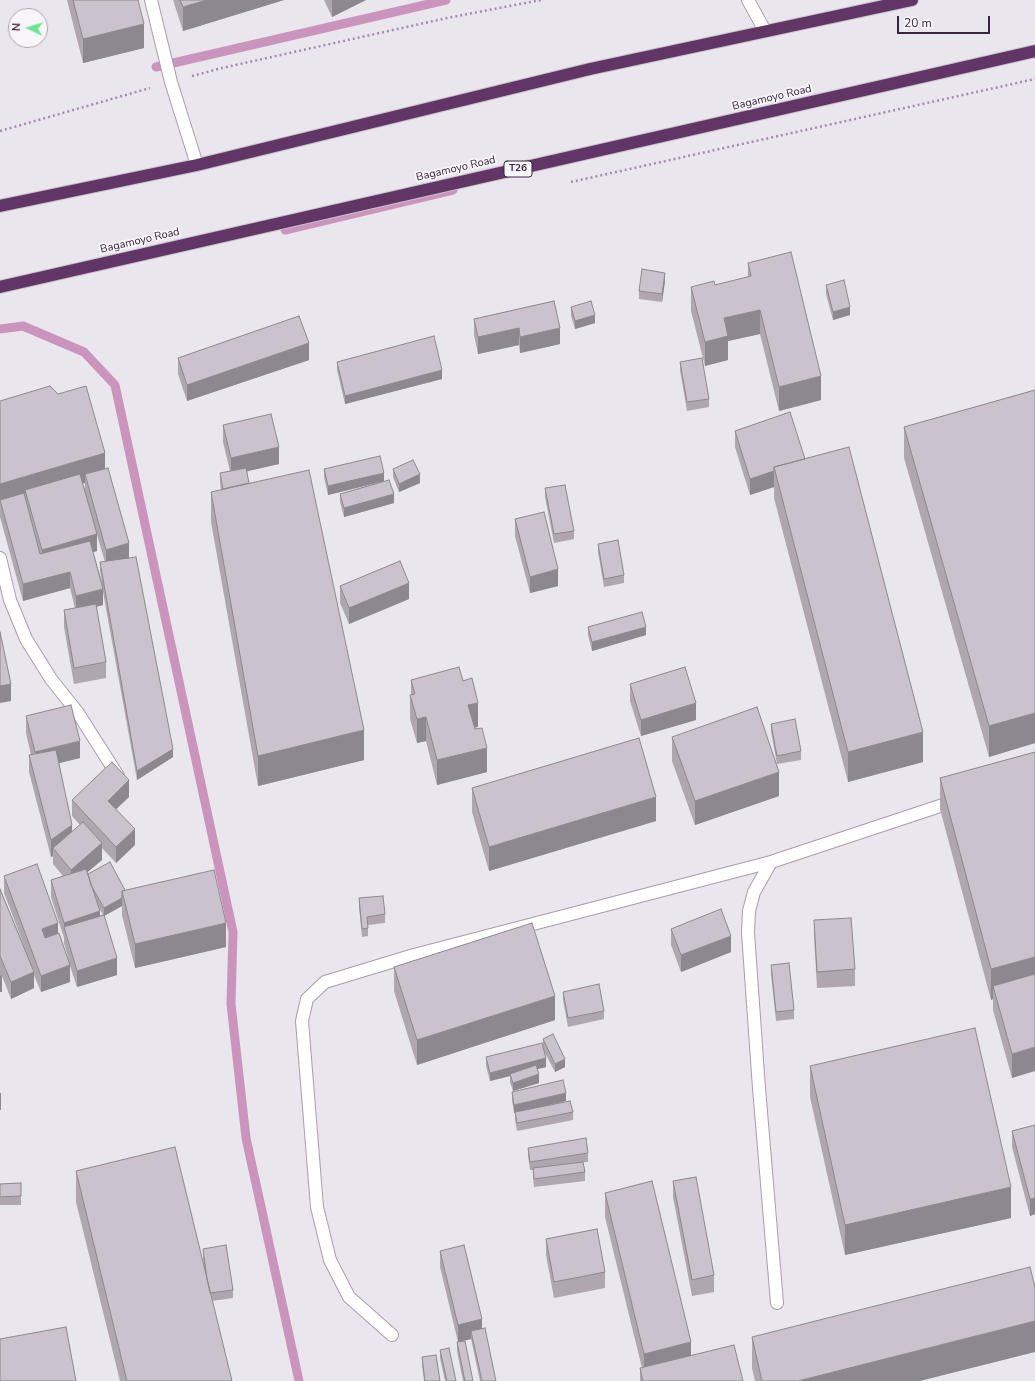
<!DOCTYPE html>
<html>
<head>
<meta charset="utf-8">
<style>
	body { margin:0 }
	#map { position:relative; width:1035px; height:1381px; overflow:hidden; background:#eae6ed; font-family:"Nunito Sans",sans-serif }
	canvas { display:block }
	.north { position:absolute; left:8px; top:8px; width:40px; height:40px; box-sizing:border-box; background:#f8f6fa; border:1px solid #aca3ae; border-radius:50%; rotate:274deg; font-size:11px; font-weight:700; line-height:16px; text-align:center; color:#39263d }
	.north::after { content:''; display:block; margin:auto; width:14px; height:18px; background:#6ee396; clip-path:polygon(50% 0,100% 100%,50% 72%,0 100%) }
	.scale { position:absolute; left:897px; top:16px; width:93px; height:18px; box-sizing:border-box; border:2px solid #39263d; border-top:0; padding-left:5px; font-size:12px; line-height:14px; white-space:nowrap; color:#39263d; -webkit-text-stroke:3px #f8f6fa; paint-order:stroke }
</style>
</head>
<body>
<div id="map">
<canvas width="1035" height="1381"></canvas>
<div class="north">N</div>
<div class="scale">20 m</div>
</div>
<script>
const g = document.querySelector('canvas').getContext('2d');
g.lineJoin = 'round';
const shape = rows => new Path2D(rows.map(r => 'M' + r).join(''));
function strokePath(path, color, width, dash) { g.strokeStyle = color; g.lineWidth = width; g.lineCap = dash ? 'butt' : 'round'; g.setLineDash(dash || []); g.stroke(path); }
function fillPath(path, color) { g.fillStyle = color; g.fill(path, 'evenodd'); }
function label(font, color, halo, rows, align = 'center') {
  g.font = font + ' "Nunito Sans",sans-serif'; g.lineWidth = 3.5; g.setLineDash([]); g.textBaseline = 'middle'; g.strokeStyle = halo; g.fillStyle = color; for (const [text, x, y, turn = 0] of rows) {
    g.save(); g.translate(x, y); g.rotate((+turn || 0) * Math.PI / 180); g.textAlign = isNaN(turn) ? turn : align; if (halo) g.strokeText(text, 0, 0); g.fillText(text, 0, 0); g.restore();
  }
}
const stream = shape([
	[156,67,446,0],
	[285,230,453,190],
	[0,329,23,326,84,352,115,385,233,932,231,1004,246,1138,299,1381]
]);
const path = shape([
	[192,76,222,68,447,18,541,0],
	[0,131,150,88],
	[571,182,1035,79]
]);
const lane = shape([
	[151,0,171,82,197,165],
	[748,0,765,31],
	[0,558,10,600,26,639,51,679,78,713,118,776],
	[777,1303,759,1088,748,933,749,911,754,892,771,862,955,801],
	[392,1335,349,1297,330,1260,317,1207,302,1021,307,999,325,982,414,955,771,862]
]);
const highway = shape([
	[0,206,197,165,590,69,912,0],
	[0,287,1035,51]
]);
const wall = shape([
	[67,0,138,0,144,48,83,63],
	[173,0,284,0,183,31],
	[324,0,366,0,332,17],
	[748,263,821,400,779,411,760,334,728,341,728,360,705,366,691,311,691,287,715,285,748,277],
	[665,281,662,302,639,299,639,291],
	[826,285,850,315,833,320,826,294],
	[554,301,560,344,520,353,519,345,478,354,474,335,474,319],
	[571,307,595,323,575,329,571,316],
	[178,358,309,360,187,401,178,374],
	[337,362,442,379,345,404,337,370],
	[680,362,709,399,709,407,687,411,680,370],
	[1035,390,1035,743,989,757,904,458,904,427],
	[0,401,105,469,129,558,173,757,137,780,103,592,103,605,96,607,106,662,106,678,74,684,64,627,64,610,75,608,70,588,23,601,0,517],
	[83,483,85,483,85,490],
	[97,535,105,562,100,562,100,571,102,582,93,552,97,551],
	[223,425,279,464,247,471,249,483,364,760,258,786,211,522,211,492,221,490,220,482,220,473,230,471,223,442],
	[735,431,805,459,923,762,848,782,774,498,774,487,750,495,735,447],
	[324,469,384,481,394,503,344,517,340,502,340,494,377,483,328,495,324,477],
	[393,469,420,483,399,492,393,477],
	[545,488,574,531,574,539,554,543,545,497],
	[515,519,558,586,530,593,515,536],
	[598,544,624,575,624,583,604,587,598,552],
	[340,586,409,599,349,624,340,603],
	[588,627,646,635,592,651,588,635],
	[411,680,478,727,475,727,487,772,437,785,426,741,417,743,410,719,410,695,411,694],
	[630,684,696,720,641,736,630,701],
	[26,716,80,758,59,763,72,831,80,825,72,816,72,800,129,797,116,809,135,845,116,863,102,848,102,860,87,872,88,874,125,890,226,947,135,968,122,915,122,906,104,916,117,975,77,987,70,966,70,982,41,992,34,975,34,988,11,999,2,976,2,992,0,992,0,889,25,948,4,893,4,876,58,933,69,960,64,943,64,938,51,897,51,880,63,876,53,864,53,856,51,857,29,772,29,755,31,755,26,733],
	[98,906,103,915,100,916],
	[771,724,801,751,801,760,777,764,771,732],
	[672,737,779,796,695,825,672,761],
	[1035,752,1012,1078,993,1010,993,999,991,1000,940,809,940,778],
	[472,788,656,821,489,871,472,812],
	[359,898,385,914,385,923,368,925,368,936,362,937,359,907],
	[814,920,855,969,855,986,817,988,814,937],
	[671,929,731,952,681,972,671,945],
	[771,965,794,1010,794,1019,776,1021,771,974],
	[394,967,555,1020,417,1065,394,991],
	[563,992,604,1011,604,1019,568,1027,563,1000],
	[543,1039,565,1067,555,1072,544,1051,546,1067,537,1069,539,1083,513,1091,510,1082,510,1076,490,1081,486,1066,486,1057,543,1044],
	[810,1066,1011,1218,845,1255,810,1097],
	[512,1092,566,1101,551,1105,573,1112,573,1120,517,1131,515,1120,515,1113,514,1113,512,1101],
	[1035,1125,1035,1214,1030,1216,1012,1147,1012,1131],
	[528,1148,588,1153,588,1162,583,1162,585,1172,585,1181,534,1187,533,1177,533,1170,530,1170,528,1156],
	[76,1171,204,1268,203,1257,203,1249,233,1290,233,1298,212,1301,232,1381,120,1381,76,1202],
	[673,1181,714,1275,714,1292,692,1296,673,1197],
	[21,1183,21,1205,0,1205,0,1184],
	[605,1193,691,1355,743,1381,640,1381,640,1368,642,1368,605,1217],
	[546,1239,605,1272,605,1288,554,1298,546,1255],
	[440,1251,482,1329,496,1381,480,1381,471,1339,458,1342,440,1267],
	[752,1337,920,1381,755,1381,752,1368],
	[457,1342,473,1381,463,1381,457,1351],
	[440,1350,456,1381,445,1381,440,1358],
	[422,1357,440,1381,424,1381,422,1365]
]);
const shadedWall = shape([
	[207,0,284,0,183,31,183,7],
	[332,0,366,0,332,17],
	[144,24,144,48,83,63,83,39],
	[665,273,665,281,662,302,662,294],
	[850,307,850,315,833,320,833,312],
	[760,310,760,334,728,341,728,360,705,366,705,342,724,318],
	[595,315,595,323,575,329,575,321],
	[519,328,519,345,478,354,478,337],
	[560,328,560,344,520,353,520,337],
	[309,343,309,360,187,401,187,385],
	[442,370,442,379,345,404,345,396],
	[821,376,821,400,779,411,779,387],
	[279,447,279,464,231,475,231,458],
	[105,453,105,477,85,474,85,483,28,499,25,490,25,500,0,501,0,484],
	[774,471,774,487,750,495,750,479],
	[384,473,384,481,328,495,328,486],
	[420,474,420,483,399,492,399,484],
	[394,494,394,503,344,517,344,508],
	[97,534,97,551,42,567,42,550],
	[129,543,129,559,106,566,106,550],
	[558,569,558,586,530,593,530,577],
	[70,572,70,588,23,601,23,584],
	[409,583,409,599,349,624,349,608],
	[103,589,103,605,76,612,76,596],
	[646,627,646,635,592,651,592,642],
	[11,684,11,701,0,703,0,686],
	[478,703,478,727,468,729,468,705],
	[696,703,696,720,641,736,641,720],
	[1035,713,1035,743,989,757,989,726],
	[426,717,426,741,417,743,417,719],
	[364,730,364,760,258,786,258,756],
	[923,732,923,762,848,782,848,752],
	[80,741,80,758,35,769,35,752],
	[487,748,487,772,437,785,437,760],
	[173,749,173,757,137,780,137,771],
	[779,772,779,796,695,825,695,801],
	[129,780,129,797,108,817,108,801],
	[656,797,656,821,489,871,489,847],
	[72,825,72,841,53,848,53,856,51,857,51,840],
	[135,829,135,845,116,863,116,847],
	[102,843,102,860,71,886,71,870],
	[122,898,122,906,104,916,104,908],
	[100,911,100,928,64,928,64,923],
	[58,923,58,939,42,946,42,929],
	[226,923,226,947,135,968,135,944],
	[731,936,731,952,681,972,681,955],
	[1035,957,1035,988,993,986,993,999,991,1000,991,969],
	[117,958,117,975,77,987,77,971],
	[70,965,70,982,41,992,41,976],
	[34,972,34,988,11,999,11,982],
	[2,975,2,992,0,992,0,976],
	[555,996,555,1020,417,1065,417,1040],
	[1035,1047,1035,1071,1012,1078,1012,1054],
	[546,1058,546,1067,511,1076,510,1074,510,1076,490,1081,490,1073],
	[565,1059,565,1067,555,1072,555,1064],
	[539,1074,539,1083,513,1091,513,1083],
	[0,1093,1,1093,1,1110,0,1110],
	[566,1093,566,1101,514,1113,514,1105],
	[1011,1187,1011,1218,845,1255,845,1225],
	[1035,1198,1035,1214,1030,1216,1030,1199],
	[482,1319,482,1336,471,1331,471,1339,458,1342,458,1325],
	[1035,1321,1035,1352,920,1381,798,1381],
	[691,1342,691,1366,644,1378,644,1354]
]);
const building = shape([
	[73,0,138,0,144,24,83,39,73,0],
	[180,0,207,0,183,7,180,0],
	[791,252,821,376,779,387,760,310,724,318,728,336,705,342,691,287,714,281,715,285,751,276,748,263,791,252],
	[642,269,665,273,662,294,639,291,642,269],
	[844,280,850,307,833,312,826,285,844,280],
	[554,301,560,328,520,337,519,328,478,337,474,319,554,301],
	[591,301,595,315,575,321,571,307,591,301],
	[299,316,309,343,187,385,178,358,299,316],
	[434,336,442,370,345,396,337,362,434,336],
	[702,358,709,399,687,402,680,362,702,358],
	[50,386,58,394,86,386,105,453,0,484,0,401,50,386],
	[1035,390,1035,713,989,726,904,427,1035,390],
	[790,412,805,459,774,467,774,471,750,479,735,431,790,412],
	[271,414,279,447,231,458,223,425,271,414],
	[849,447,923,732,848,752,774,467,849,447],
	[380,456,384,473,328,486,324,469,380,456],
	[413,460,420,474,399,484,393,469,413,460],
	[108,468,129,543,106,550,85,474,108,468],
	[246,468,249,483,223,489,220,473,246,468],
	[309,470,364,730,258,756,211,492,309,470],
	[80,474,97,534,42,550,25,490,80,474],
	[389,480,394,494,344,508,340,494,389,480],
	[565,485,574,531,554,534,545,488,565,485],
	[24,493,40,554,90,541,103,589,76,596,70,572,23,584,0,500,24,493],
	[544,512,558,569,530,577,515,519,544,512],
	[618,540,624,575,604,579,598,544,618,540],
	[136,557,173,749,137,771,100,562,136,557],
	[400,561,409,583,349,608,340,586,400,561],
	[96,604,106,662,74,668,64,610,96,604],
	[642,612,646,627,592,642,588,627,642,612],
	[0,632,11,684,0,686,0,632],
	[459,667,463,681,472,678,478,703,468,705,475,729,482,728,487,748,437,760,426,717,417,719,410,695,415,694,411,680,459,667],
	[685,667,696,703,641,720,630,684,685,667],
	[71,705,80,741,35,752,26,716,71,705],
	[757,707,779,772,695,801,672,737,757,707],
	[795,719,801,751,777,756,771,724,795,719],
	[639,738,656,797,489,847,472,788,639,738],
	[56,750,72,825,51,840,29,755,56,750],
	[1035,752,1035,957,991,969,940,778,1035,752],
	[112,762,129,780,108,801,135,829,116,847,72,800,112,762],
	[83,822,102,843,71,870,53,848,83,822],
	[110,862,125,890,122,891,122,898,104,908,91,885,88,874,110,862],
	[37,864,58,923,42,929,45,938,59,933,70,965,41,976,4,876,37,864],
	[86,869,100,911,64,923,51,880,86,869],
	[214,870,226,923,135,944,122,891,214,870],
	[0,889,34,972,11,982,0,956,0,889],
	[383,896,385,914,367,917,368,928,362,929,359,898,383,896],
	[721,909,731,936,681,955,671,929,721,909],
	[104,915,117,958,77,971,64,927,104,915],
	[851,918,855,969,817,972,814,920,851,918],
	[532,923,555,996,417,1040,394,967,532,923],
	[789,963,794,1010,776,1012,771,965,789,963],
	[1035,974,1035,1047,1012,1054,993,986,1035,974],
	[599,984,604,1011,568,1018,563,992,599,984],
	[975,1028,1011,1187,845,1225,810,1066,975,1028],
	[553,1034,565,1059,555,1064,543,1039,553,1034],
	[542,1043,546,1058,490,1073,486,1057,542,1043],
	[536,1065,539,1074,513,1083,510,1074,536,1065],
	[563,1080,566,1093,514,1105,512,1092,563,1080],
	[570,1101,573,1112,517,1123,515,1112,570,1101],
	[1035,1125,1035,1198,1030,1199,1012,1131,1035,1125],
	[586,1138,588,1153,530,1162,528,1148,586,1138],
	[175,1147,232,1381,127,1381,76,1171,175,1147],
	[583,1162,585,1172,534,1179,533,1168,583,1162],
	[696,1177,714,1275,692,1280,673,1181,696,1177],
	[652,1181,691,1342,644,1354,605,1193,652,1181],
	[21,1183,21,1196,0,1197,0,1184,21,1183],
	[597,1229,605,1272,554,1282,546,1239,597,1229],
	[226,1245,233,1290,210,1293,207,1279,203,1249,226,1245],
	[464,1245,482,1319,458,1325,440,1251,464,1245],
	[1030,1267,1035,1287,1035,1321,798,1381,762,1381,752,1337,1030,1267],
	[66,1327,76,1381,0,1381,0,1339,66,1327],
	[485,1328,496,1381,482,1381,471,1331,485,1328],
	[465,1341,473,1381,465,1381,457,1342,465,1341],
	[734,1345,743,1381,643,1381,640,1368,734,1345],
	[449,1348,456,1381,447,1381,440,1350,449,1348],
	[436,1355,440,1381,425,1381,422,1357,436,1355]
]);
const shields = [
	[518,169,28]
];
const shieldNames = [
	["T26",518,169]
];
const streetNames = [
	["Bagamoyo Road",772,98,-13],
	["Bagamoyo Road",456,169,-13],
	["Bagamoyo Road",140,241,-13]
];
strokePath(stream, '#cb94bd', 9);
strokePath(lane, '#a79daa', 14);
strokePath(highway, '#c8c2c9', 14);
strokePath(path, '#a58aad', 2.5, [2, 3]);
strokePath(lane, '#fff', 12);
strokePath(highway, '#613566', 12);
fillPath(wall, '#aea7b0');
fillPath(shadedWall, '#8d8890');
fillPath(building, '#cac2cd');
strokePath(building, '#8d8890', 1);
for (const [x, y, w] of shields) { const box = new Path2D(); box.roundRect(x - w / 2, y - 8, w, 16, 3); g.fillStyle = '#f8f6fa'; g.fill(box); strokePath(box, '#39263d', 1); }
label('bold 10px', '#39263d', null, shieldNames);
label('11px', '#39263d', '#f8f6fa', streetNames);
</script>
</body>
</html>
